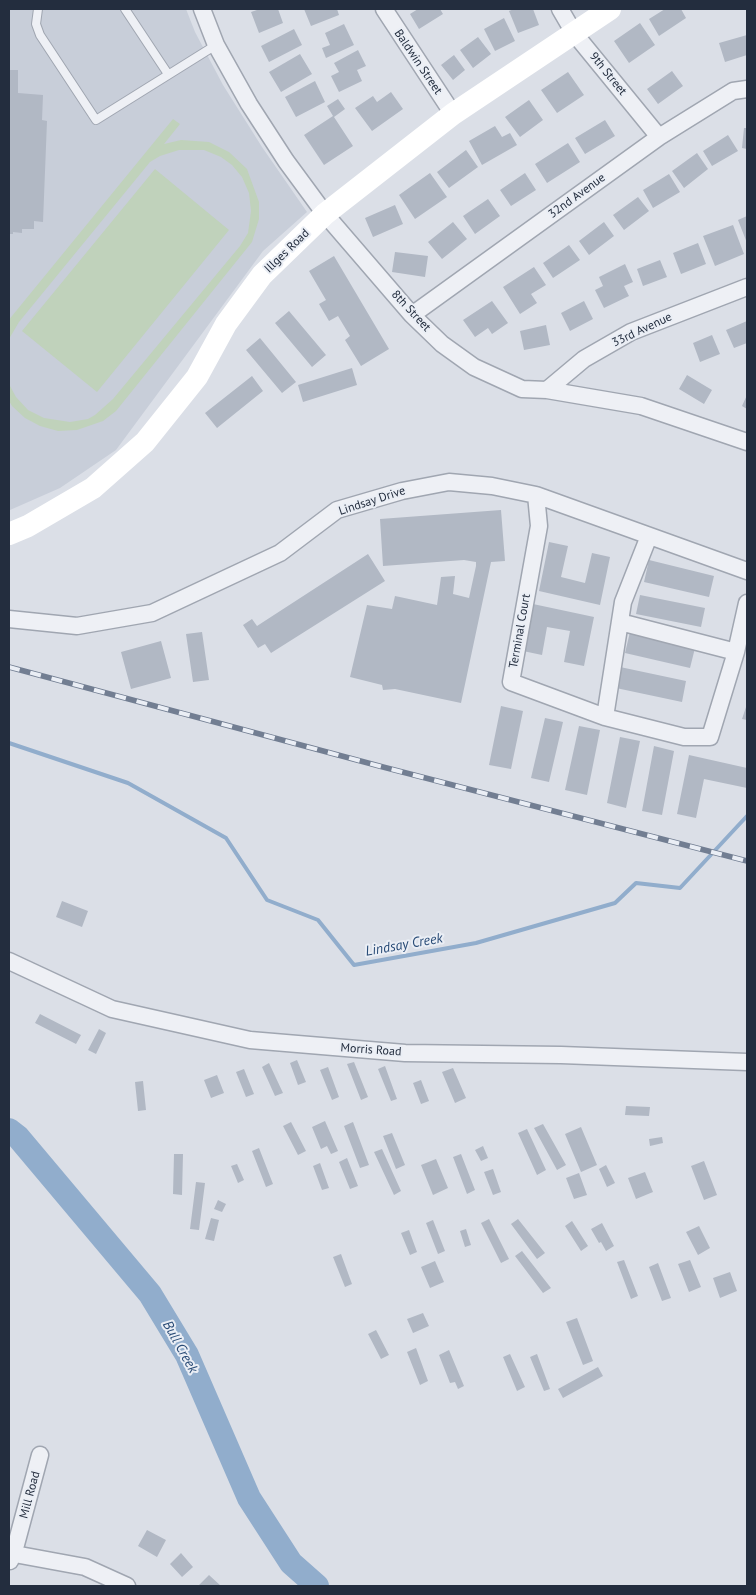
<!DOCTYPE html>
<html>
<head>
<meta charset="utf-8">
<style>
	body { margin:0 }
	#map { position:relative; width:756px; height:1595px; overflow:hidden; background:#dbdfe7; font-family:"PT Sans",sans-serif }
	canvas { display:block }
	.frame { position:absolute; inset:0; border:10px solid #232d3e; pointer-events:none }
</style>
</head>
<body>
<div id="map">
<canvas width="756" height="1595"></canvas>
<div class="frame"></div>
</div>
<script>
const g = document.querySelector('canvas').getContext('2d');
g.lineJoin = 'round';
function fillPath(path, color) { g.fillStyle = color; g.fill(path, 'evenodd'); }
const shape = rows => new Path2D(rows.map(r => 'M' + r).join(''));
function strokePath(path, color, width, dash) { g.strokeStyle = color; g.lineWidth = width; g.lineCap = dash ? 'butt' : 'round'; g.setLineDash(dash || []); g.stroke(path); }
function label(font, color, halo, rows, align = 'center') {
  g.font = font + ' "PT Sans",sans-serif'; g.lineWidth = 4; g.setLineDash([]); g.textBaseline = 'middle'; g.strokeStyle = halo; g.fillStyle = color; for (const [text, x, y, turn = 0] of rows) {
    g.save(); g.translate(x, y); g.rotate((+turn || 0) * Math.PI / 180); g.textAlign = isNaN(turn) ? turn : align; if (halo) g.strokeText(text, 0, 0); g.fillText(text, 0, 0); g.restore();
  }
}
const built = shape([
	[9,9,186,9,195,32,223,85,262,147,307,212,263,251,116,450,60,488,10,510]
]);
const green = shape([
	[173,119,180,124,164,144,181,140,209,142,229,152,247,169,259,202,259,219,252,242,116,411,103,421,77,430,58,431,40,426,25,418,12,406,9,401,9,384,16,397,28,410,44,418,70,422,88,419,95,415,113,399,240,246,248,233,251,211,249,193,242,177,232,165,221,157,204,150,179,150,160,156,150,162,19,322,9,339,9,320,12,316],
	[155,169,229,230,97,392,22,331]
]);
const stream = shape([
	[9,743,128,783,226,838,267,900,318,920,354,965,476,943,615,903,636,883,680,888,747,816]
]);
const river = shape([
	[9,1130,18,1137,150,1294,187,1355,249,1498,291,1563,317,1586]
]);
const building = shape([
	[260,9,278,9,283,23,259,33,251,12],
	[304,9,337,9,339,15,311,26],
	[418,9,440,9,443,14,419,29,410,14],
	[514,9,533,9,539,25,518,33,509,11],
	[665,9,681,9,686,18,659,36,649,19],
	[504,18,515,41,495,51,484,29],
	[640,23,655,45,629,63,614,41],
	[344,24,354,45,326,58,322,48,330,45,325,33],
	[294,29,302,45,269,62,261,46],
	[747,35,747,55,725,62,719,43],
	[478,37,491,54,473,68,460,50],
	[358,50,366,66,357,70,362,81,339,92,331,76,339,72,334,63],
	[300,54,312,74,281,92,269,72],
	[454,55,465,70,453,80,441,65],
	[9,70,18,70,18,93,43,95,42,120,47,121,43,222,34,221,34,229,22,229,22,233,13,232,13,234,9,234],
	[672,71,683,86,658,104,647,89],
	[568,72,584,95,557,113,541,90],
	[315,81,325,102,296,117,285,97],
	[391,92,403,109,372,131,355,108,373,96,377,102],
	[338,99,345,109,334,117,353,146,324,165,304,135,333,116,327,106],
	[529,100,543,120,520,137,505,117],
	[605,120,615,136,585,154,575,138],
	[495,126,502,137,510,133,517,145,482,165,469,141],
	[744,128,747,128,747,149,742,148],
	[728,135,738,151,712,166,703,151],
	[568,143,580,162,547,183,535,164],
	[466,150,478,167,449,188,437,172],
	[697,153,708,169,684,188,672,171],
	[430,173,447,197,415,219,399,195],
	[525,173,536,190,511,206,500,190],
	[669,174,680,192,653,208,643,190],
	[638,197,649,211,624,230,613,215],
	[488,199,500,216,475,234,463,216],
	[395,205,403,224,373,237,365,218],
	[747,216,747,243,738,220],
	[453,222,467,239,442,259,428,242],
	[604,222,614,236,589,255,579,241],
	[733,225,744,254,715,266,703,236],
	[698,243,706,264,681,274,673,253],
	[569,245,580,260,553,278,543,263],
	[395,252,428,256,425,277,392,272],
	[334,256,389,349,361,366,345,340,350,336,338,316,329,321,319,304,326,300,309,271],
	[660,260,667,277,643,286,637,269],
	[625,264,633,282,624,286,629,296,604,308,595,290,603,286,599,277],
	[534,267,546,285,531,294,537,303,520,314,503,287],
	[492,301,508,323,492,334,488,328,475,337,463,320],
	[584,301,593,319,570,331,561,313],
	[289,311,326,355,312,367,275,323],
	[747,321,747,343,734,348,726,330],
	[546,325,550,345,524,350,520,331],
	[712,335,720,354,700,362,693,343],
	[260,338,296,382,282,393,246,350],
	[352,368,357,385,303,402,298,385],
	[687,375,712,390,704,404,679,389],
	[252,376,263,391,217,428,205,413],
	[747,395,747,409,742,406],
	[501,510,505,561,491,562,461,703,395,689,383,690,382,685,350,677,367,605,392,609,395,596,437,605,441,577,455,576,453,594,469,598,476,566,476,562,464,560,383,566,380,519],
	[549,542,568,546,561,577,585,583,592,553,610,557,600,605,539,591],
	[368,554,385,581,271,653,265,644,258,648,243,625,252,619,257,626],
	[649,560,714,576,709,597,644,582],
	[640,595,705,608,701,627,636,614],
	[533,604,594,617,584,666,564,662,570,631,547,627,542,655,523,651],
	[202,632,209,680,193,682,186,634],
	[630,632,695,648,690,668,625,653],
	[161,641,171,678,131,689,121,652],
	[620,667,686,681,682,702,616,688],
	[747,704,747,720,742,719],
	[501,706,523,711,511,769,489,765],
	[545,718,563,722,549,782,531,778],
	[579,726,600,730,587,795,565,790],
	[620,737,640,741,626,808,607,803],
	[654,746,674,751,662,815,642,811],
	[689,755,747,768,747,788,704,779,696,818,677,814],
	[62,901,88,911,82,927,56,917],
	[40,1014,81,1035,76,1044,35,1023],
	[99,1029,106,1033,96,1054,88,1050],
	[297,1060,306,1082,298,1085,290,1063],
	[354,1062,368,1097,361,1100,347,1064],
	[269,1063,283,1093,275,1096,262,1067],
	[385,1066,397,1099,391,1101,378,1069],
	[328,1067,339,1097,332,1100,320,1070],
	[453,1068,466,1098,455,1103,442,1072],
	[244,1069,254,1094,246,1097,236,1072],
	[217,1075,224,1093,211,1098,204,1080],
	[421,1080,429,1101,421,1104,413,1083],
	[143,1081,146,1110,138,1111,135,1082],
	[626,1106,650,1107,649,1116,625,1115],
	[325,1121,338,1151,331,1154,327,1146,321,1149,312,1127],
	[291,1122,306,1151,298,1155,283,1126],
	[353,1122,369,1165,360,1168,344,1126],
	[543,1124,566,1165,557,1170,534,1128],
	[581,1127,597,1165,581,1172,565,1134],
	[527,1129,546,1170,537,1175,518,1133],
	[392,1133,405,1165,396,1169,383,1136],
	[662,1137,663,1143,650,1146,649,1139],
	[483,1146,488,1158,481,1161,475,1150],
	[259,1148,273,1184,266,1187,252,1151],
	[382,1149,401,1191,394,1195,374,1152],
	[174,1154,183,1154,182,1195,173,1194],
	[461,1154,475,1190,467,1194,453,1157],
	[347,1158,358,1186,350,1189,339,1162],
	[436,1159,448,1188,433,1195,421,1165],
	[704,1161,717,1195,704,1200,691,1166],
	[320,1163,329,1188,322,1190,313,1166],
	[237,1164,244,1180,238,1183,231,1166],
	[606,1165,615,1183,607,1187,599,1169],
	[493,1169,501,1192,493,1195,484,1172],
	[645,1172,653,1192,636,1199,628,1178],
	[579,1173,587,1195,574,1199,566,1178],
	[196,1182,205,1183,199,1230,190,1229],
	[218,1200,226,1204,222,1212,214,1209],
	[211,1218,219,1220,214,1241,205,1239],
	[489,1219,509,1259,501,1263,481,1223],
	[518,1219,545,1253,537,1259,511,1224],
	[433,1220,445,1251,438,1254,426,1223],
	[572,1221,588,1246,581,1251,565,1226],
	[602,1223,614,1246,606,1251,601,1242,599,1243,591,1229],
	[699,1226,710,1248,698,1255,686,1232],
	[466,1229,471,1245,465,1247,460,1231],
	[409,1230,417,1252,410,1255,401,1233],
	[522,1251,551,1288,543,1293,515,1256],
	[341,1254,352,1284,345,1287,333,1257],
	[624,1260,638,1296,631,1299,617,1262],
	[690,1260,701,1287,689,1292,678,1264],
	[435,1261,444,1282,430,1288,421,1267],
	[658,1263,671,1298,662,1301,649,1267],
	[730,1272,737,1291,720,1298,713,1278],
	[423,1313,429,1326,413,1333,407,1319],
	[577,1318,593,1361,583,1365,566,1322],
	[376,1330,389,1355,381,1359,368,1334],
	[416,1348,428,1381,420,1385,407,1352],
	[449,1350,464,1386,458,1389,455,1382,450,1383,439,1355],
	[510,1354,525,1387,517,1391,503,1357],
	[537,1354,550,1389,544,1391,530,1357],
	[598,1367,603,1376,563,1398,558,1389],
	[147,1530,166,1540,157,1557,138,1546],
	[181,1553,193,1567,182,1577,170,1564],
	[209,1575,221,1586,198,1586]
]);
const lane = shape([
	[38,9,36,24,40,35,96,120,216,45],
	[125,9,168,74]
]);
const street = shape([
	[202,9,216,45,249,104,286,161,325,214,412,315,442,344,474,367,522,389,547,390,641,406,747,442],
	[384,9,453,114],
	[560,9,574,33,659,137],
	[412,315,659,137,733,91,747,89],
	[547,390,584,359,631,332,747,287],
	[536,495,539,526,511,682,605,717,684,737,710,737,736,652,747,603],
	[9,619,77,626,152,613,280,553,337,510,402,491,449,482,492,486,536,495,747,571],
	[620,622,736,652],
	[605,717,623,602,649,536],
	[9,961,112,1009,250,1040,405,1053,561,1055,747,1062],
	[9,1553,85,1567,127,1586],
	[10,1561,14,1552,40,1455]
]);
const secondary = shape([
	[9,534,28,526,93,488,145,442,197,377,226,324,262,275,325,214,453,114,610,9]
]);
const rail = shape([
	[9,667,383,767,747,861]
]);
const streetNames = [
	["Baldwin Street",418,62,56],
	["9th Street",608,74,51],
	["32nd Avenue",577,196,-36],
	["Illges Road",287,251,-44],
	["8th Street",411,311,47],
	["33rd Avenue",642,330,-25],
	["Lindsay Drive",372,501,-18],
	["Terminal Court",520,631,-80],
	["Morris Road",371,1050,4],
	["Mill Road",30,1495,-75]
];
const waterNames = [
	["Lindsay Creek",404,945,-10],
	["Bull Creek",180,1347,61]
];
fillPath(built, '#c8ced9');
fillPath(green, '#c0d2bb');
strokePath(stream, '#91adcc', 4);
strokePath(river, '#91adcc', 24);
fillPath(building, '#b1b8c4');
strokePath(lane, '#a0a6b1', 10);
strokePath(street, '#a0a6b1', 19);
strokePath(lane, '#eef0f5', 8);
strokePath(street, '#eef0f5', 16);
strokePath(secondary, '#fff', 22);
strokePath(rail, '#727e92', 5.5);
strokePath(rail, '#eaeef5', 4, [11]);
label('12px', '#232d3e', '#eaeef5', streetNames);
label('italic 14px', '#294b76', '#eaeef5', waterNames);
</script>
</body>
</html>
